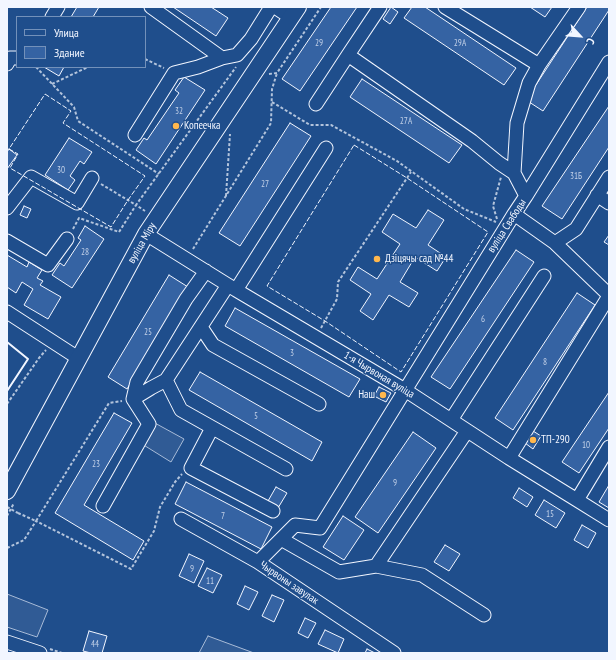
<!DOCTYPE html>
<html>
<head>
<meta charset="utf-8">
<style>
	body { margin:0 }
	#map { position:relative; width:616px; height:660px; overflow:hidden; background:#1f4e8c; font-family:"PT Sans Narrow",sans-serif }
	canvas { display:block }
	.frame { position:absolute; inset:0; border:8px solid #f2f6ff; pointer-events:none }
	.legend { position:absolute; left:16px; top:16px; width:130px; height:52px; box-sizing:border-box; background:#1f4e8c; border:1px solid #7391ba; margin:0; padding:5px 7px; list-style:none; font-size:12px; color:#f2f6ff }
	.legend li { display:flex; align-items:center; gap:8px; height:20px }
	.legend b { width:20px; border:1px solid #7391ba }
	.north { position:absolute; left:560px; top:16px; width:40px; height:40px; -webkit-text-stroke:3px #1f4e8c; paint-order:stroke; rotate:116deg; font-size:11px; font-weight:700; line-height:16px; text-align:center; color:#f2f6ff }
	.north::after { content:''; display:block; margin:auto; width:14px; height:18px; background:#f2f6ff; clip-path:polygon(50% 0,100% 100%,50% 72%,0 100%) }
</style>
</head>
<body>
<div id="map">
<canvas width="616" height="660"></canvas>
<div class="frame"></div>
<ul class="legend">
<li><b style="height:5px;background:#1f4e8c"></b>Улица</li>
<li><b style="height:11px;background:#3563a3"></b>Здание</li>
</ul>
<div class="north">С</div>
</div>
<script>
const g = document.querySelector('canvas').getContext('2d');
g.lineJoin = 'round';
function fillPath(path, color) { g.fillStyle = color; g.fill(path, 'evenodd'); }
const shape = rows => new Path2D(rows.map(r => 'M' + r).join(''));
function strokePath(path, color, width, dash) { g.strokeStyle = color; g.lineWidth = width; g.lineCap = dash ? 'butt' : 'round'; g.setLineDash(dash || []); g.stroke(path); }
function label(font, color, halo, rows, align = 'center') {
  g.font = font + ' "PT Sans Narrow",sans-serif'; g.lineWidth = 3; g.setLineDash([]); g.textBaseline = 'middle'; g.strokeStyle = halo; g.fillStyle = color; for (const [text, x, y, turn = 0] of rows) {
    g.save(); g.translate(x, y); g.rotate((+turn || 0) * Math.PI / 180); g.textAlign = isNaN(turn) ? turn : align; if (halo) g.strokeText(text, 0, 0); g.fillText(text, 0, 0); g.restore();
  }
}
const parking = shape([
	[153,422,184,439,171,462,142,444,153,422],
	[7,594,48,610,37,637,7,627,7,594],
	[208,636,254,653,199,653,208,636]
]);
const building = shape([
	[77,7,99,7,93,17,71,17,77,7],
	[173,7,211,7,228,18,216,36,173,7],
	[331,7,357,7,300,91,282,79,331,7],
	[391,7,398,12,390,24,383,19,391,7],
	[412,7,425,7,516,68,504,85,404,18,412,7],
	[530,7,552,7,545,17,530,7],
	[587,7,609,7,609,10,543,111,526,100,587,7],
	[44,67,64,67,59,76,44,67],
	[184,77,205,90,156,164,136,150,144,138,147,140,179,93,175,90,184,77],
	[362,79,462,145,449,163,350,97,362,79],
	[609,106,609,147,562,219,542,206,609,106],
	[290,123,311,136,240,246,219,233,290,123],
	[69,138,92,152,84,164,80,161,70,176,75,180,68,190,45,175,69,138],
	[9,149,17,155,7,169,7,152,9,149],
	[24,206,31,209,27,218,20,215,24,206],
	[428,210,444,220,428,245,446,257,437,271,415,257,400,282,418,293,409,307,389,295,373,320,360,311,371,294,350,280,358,267,377,279,400,244,382,232,393,214,416,228,428,210],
	[85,226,104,239,72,288,52,275,60,263,64,266,81,240,78,238,85,226],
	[609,235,609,245,604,242,609,235],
	[516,250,534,262,450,389,431,377,516,250],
	[7,255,27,267,29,262,42,270,37,278,43,281,40,285,61,297,48,319,24,305,33,289,22,282,16,293,7,287,7,255],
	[169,275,188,287,127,389,108,377,169,275],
	[577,293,595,305,513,430,495,418,577,293],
	[235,308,360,379,349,397,225,326,235,308],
	[200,372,322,442,312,461,189,390,200,372],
	[379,387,391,393,386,402,374,396,379,387],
	[609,392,609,428,579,473,562,462,609,392],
	[114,413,132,423,84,505,144,541,133,560,55,513,114,413],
	[533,431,541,436,533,449,525,443,533,431],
	[413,432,436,448,378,533,355,517,413,432],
	[186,482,272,527,261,549,175,504,186,482],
	[609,485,609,508,599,502,609,485],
	[276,487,287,493,278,508,268,501,276,487],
	[519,488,533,497,527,507,513,498,519,488],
	[544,500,565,513,556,528,535,515,544,500],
	[343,516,364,530,344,560,323,547,343,516],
	[582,525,596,533,588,548,574,540,582,525],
	[445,545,460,554,449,571,434,562,445,545],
	[189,554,204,561,194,583,179,576,189,554],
	[207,568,222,575,213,593,198,586,207,568],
	[245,586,258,592,249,610,237,604,245,586],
	[272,595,284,600,274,622,262,616,272,595],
	[305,618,316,623,308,638,298,633,305,618],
	[325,630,344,639,338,653,318,644,325,630],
	[89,631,107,636,102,653,91,653,83,651,89,631],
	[367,649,375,653,365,653,367,649]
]);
const path = shape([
	[145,59,164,68],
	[36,67,74,107,78,121,159,174],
	[269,74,277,73,321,7],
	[52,84,88,67],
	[272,102,310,125,331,125,397,161,464,209,496,222],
	[101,184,136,205,236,67],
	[226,196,230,134],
	[497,219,493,206,501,177],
	[73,229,79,218,119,232,136,205,145,211],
	[193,249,271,123,272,89,277,73],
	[321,328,337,299,338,282,411,172],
	[7,404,39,358,46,350],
	[18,513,36,521,109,403,122,401],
	[7,516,14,503],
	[7,548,24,540,36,521,131,569,154,531,160,507,175,482,182,474],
	[50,649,62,653]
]);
const minor = shape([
	[151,7,222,58,237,55,251,39,271,7],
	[275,7,290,17],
	[445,7,539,65],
	[52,17,58,7],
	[348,55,472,141,499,163,514,173],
	[7,64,10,58,17,58],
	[316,104,348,55,380,7],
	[135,135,174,73,198,67,222,58],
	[597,195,609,203],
	[526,196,514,173,517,123,529,83,539,65,579,7],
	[7,208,31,177,77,203,92,178],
	[514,214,555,243,609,295],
	[146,234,236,290,405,390,509,458,577,500,609,520],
	[7,241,48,265,67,239],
	[555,243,576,229,609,177],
	[236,290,326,148],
	[7,312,78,358],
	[201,327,213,345,319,404],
	[166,380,181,410,286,469],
	[133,399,137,382,186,299,206,271],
	[451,420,544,276],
	[212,428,191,468,273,511],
	[509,458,609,296],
	[577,500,609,447],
	[103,506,149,424,133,399,151,388,166,380,228,285],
	[181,519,258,562,394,653],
	[281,539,339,572,376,566,422,575,484,615],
	[258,562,295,525,320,528,514,214,526,196,609,62],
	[376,566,467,431],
	[7,642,40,653]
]);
const major = shape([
	[7,491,146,234,298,7]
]);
const pathBridge = shape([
	[7,507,18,513]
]);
const fence = shape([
	[45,94,71,111,63,123,145,176,128,200,111,227,10,168,18,154,9,149,45,94],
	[354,145,407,178,488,232,401,372,325,321,267,286,354,145]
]);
const wall = shape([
	[7,342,28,359,7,391]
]);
const markers = [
	[176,126,4,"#ffb74d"],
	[377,259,4,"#ffb74d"],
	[383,395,4,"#ffb74d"],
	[533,440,4,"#ffb74d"]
];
const numberNames = [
	["29",319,43],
	["29А",460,43],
	["32",179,111],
	["27А",406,121],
	["30",61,170],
	["31Б",576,176],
	["27",265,184],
	["28",85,252],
	["6",483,319],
	["25",148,332],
	["3",292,353],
	["8",545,362],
	["5",256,416],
	["10",586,445],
	["23",96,464],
	["9",395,483],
	["15",550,514],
	["7",223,516],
	["9",192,569],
	["11",210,581],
	["44",95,644]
];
const poiNames = [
	["Копеечка",184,126],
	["Дзіцячы сад №44",385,259],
	["Наш",375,395,"right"],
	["ТП-290",541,440]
];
const streetNames = [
	["вуліца Свабоды",507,226,-57],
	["вуліца Міру",142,243,-60],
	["1-я Чырвоная вуліца",379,375,31],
	["Чырвоны завулак",289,583,34]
];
fillPath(parking, '#305b95');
strokePath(parking, '#a8bbd7', 1);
fillPath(building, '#3563a3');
strokePath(building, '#f2f6ff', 1);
strokePath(minor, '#f2f6ff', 15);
strokePath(major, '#f2f6ff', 18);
strokePath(path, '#b3c4dc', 2, [3, 2]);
strokePath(minor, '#1f4e8c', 13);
strokePath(major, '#1f4e8c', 16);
strokePath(pathBridge, '#b3c4dc', 2, [3, 2]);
strokePath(fence, '#f2f6ff', 1, [5, 2]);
strokePath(wall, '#f2f6ff', 2);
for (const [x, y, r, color] of markers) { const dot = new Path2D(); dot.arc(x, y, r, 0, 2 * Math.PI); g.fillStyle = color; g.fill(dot); strokePath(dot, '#1f4e8c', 1.5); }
label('9px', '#c3d1e8', null, numberNames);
label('11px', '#f2f6ff', '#1f4e8c', poiNames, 'left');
label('11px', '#f2f6ff', '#1f4e8c', streetNames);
</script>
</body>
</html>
